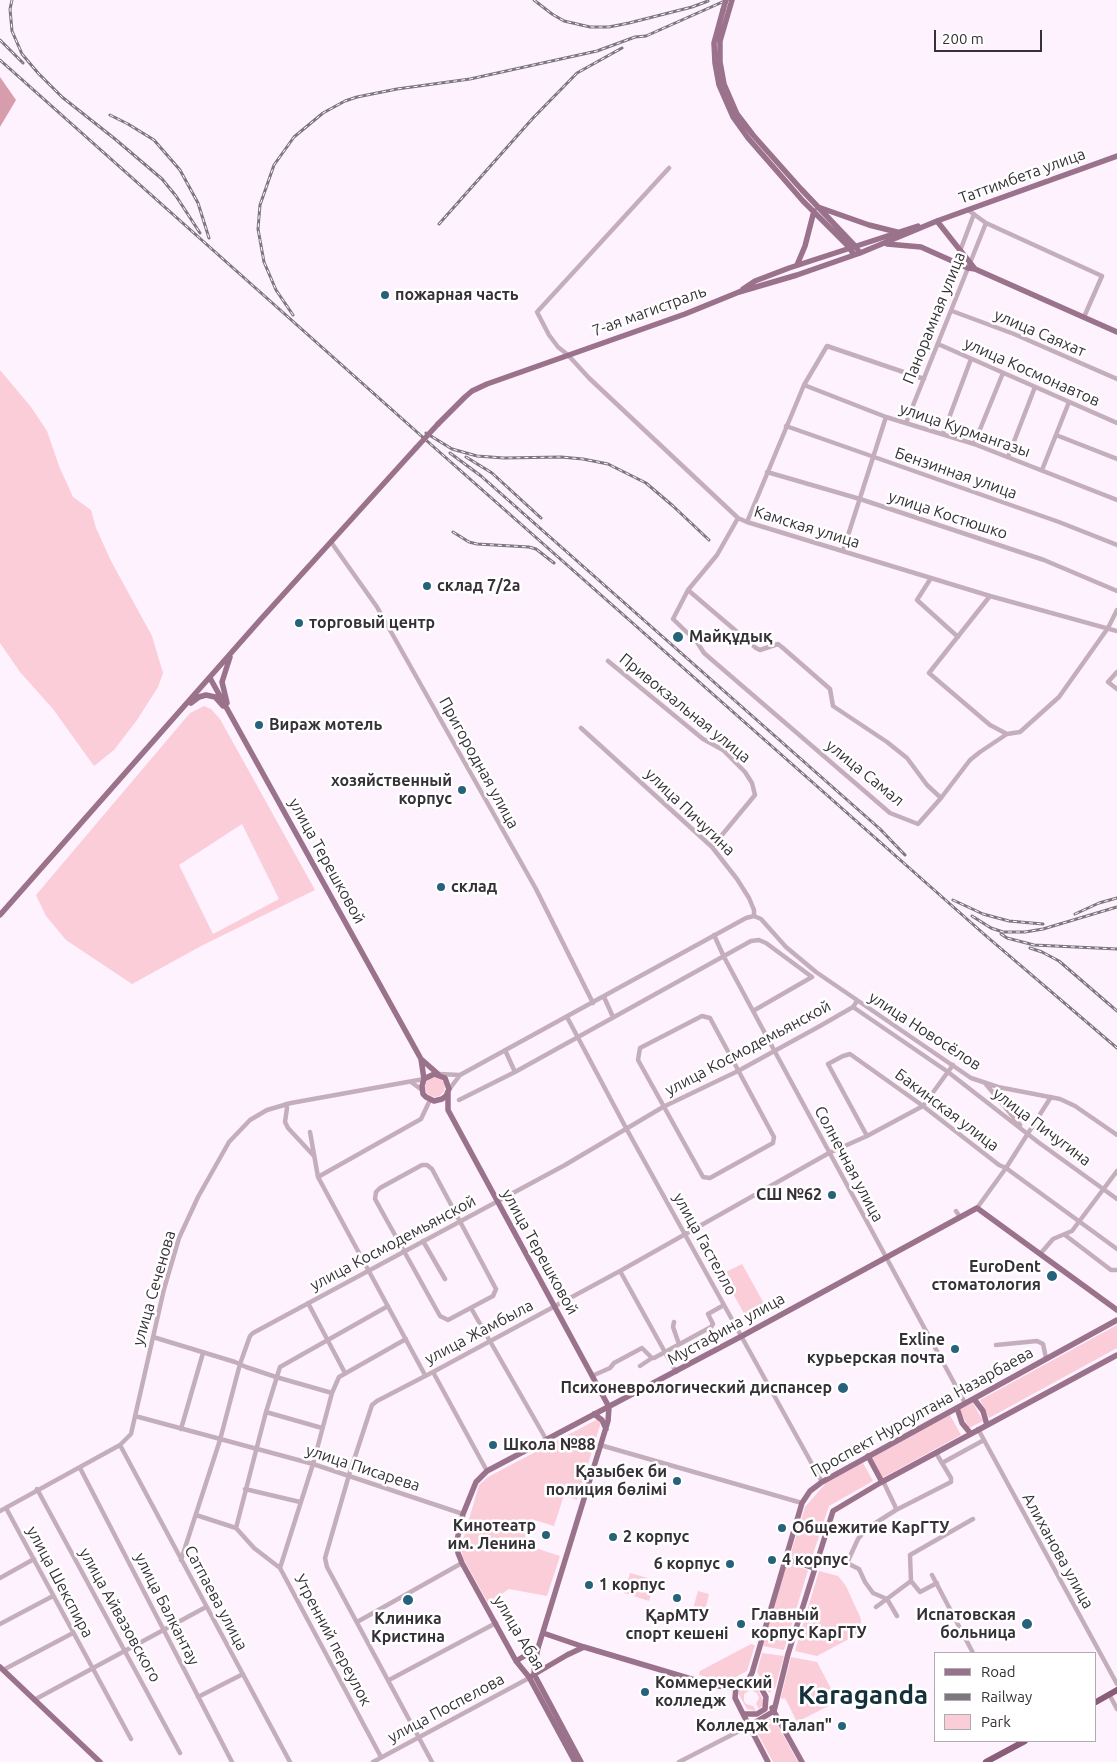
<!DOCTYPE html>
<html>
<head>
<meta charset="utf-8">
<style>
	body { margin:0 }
	#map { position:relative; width:1117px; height:1762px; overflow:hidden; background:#fdf2fe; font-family:Ubuntu,sans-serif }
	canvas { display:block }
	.legend { position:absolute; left:934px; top:1652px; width:162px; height:90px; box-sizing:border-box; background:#fff; border:1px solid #afacaf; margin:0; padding:6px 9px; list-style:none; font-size:15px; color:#363037 }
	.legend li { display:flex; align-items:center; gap:10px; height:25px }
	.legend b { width:25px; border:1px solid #afacaf }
	.scale { position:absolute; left:934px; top:30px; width:108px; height:22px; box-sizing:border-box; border:2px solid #363037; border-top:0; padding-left:6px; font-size:15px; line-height:18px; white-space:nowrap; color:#363037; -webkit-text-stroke:4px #fff; paint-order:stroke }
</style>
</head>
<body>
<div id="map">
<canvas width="1117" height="1762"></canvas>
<ul class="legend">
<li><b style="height:6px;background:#9a728b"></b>Road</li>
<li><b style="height:6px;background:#7f7780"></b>Railway</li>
<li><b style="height:14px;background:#facdd9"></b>Park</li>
</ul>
<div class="scale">200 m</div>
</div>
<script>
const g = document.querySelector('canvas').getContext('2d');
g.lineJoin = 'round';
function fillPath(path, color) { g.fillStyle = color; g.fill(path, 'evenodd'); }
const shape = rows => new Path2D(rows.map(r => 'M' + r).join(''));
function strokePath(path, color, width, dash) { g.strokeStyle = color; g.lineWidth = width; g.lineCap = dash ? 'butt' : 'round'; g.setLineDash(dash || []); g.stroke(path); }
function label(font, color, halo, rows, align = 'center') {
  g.font = font + ' Ubuntu,sans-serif'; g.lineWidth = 5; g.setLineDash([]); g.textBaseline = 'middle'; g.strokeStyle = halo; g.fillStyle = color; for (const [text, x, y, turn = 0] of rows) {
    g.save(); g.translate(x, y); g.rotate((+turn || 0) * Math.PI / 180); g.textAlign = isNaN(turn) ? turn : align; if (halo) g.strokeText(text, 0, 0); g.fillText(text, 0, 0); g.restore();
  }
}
const green = shape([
	[0,370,31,407,47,431,59,466,73,497,91,510,96,528,111,561,152,636,163,673,158,687,137,720,114,750,94,766,53,709,20,672,0,643],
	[204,706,211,709,220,719,315,890,203,945,132,984,66,940,46,916,36,895,190,713],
	[242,824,279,899,213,934,179,865],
	'425 1087a10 10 0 1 1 20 0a10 10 0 1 1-20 0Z',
	[742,1264,766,1307,746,1317,722,1274],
	[1117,1325,1117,1348,989,1418,980,1400],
	[973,1403,983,1421,969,1428,959,1410],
	[950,1415,961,1435,882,1478,872,1458],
	[598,1419,601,1422,577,1500,564,1495,554,1526,531,1519,523,1544,560,1556,547,1596,509,1589,488,1603,463,1558,461,1547,479,1485,488,1477],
	[863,1463,873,1481,829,1506,810,1563,790,1556,805,1507,826,1483],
	[787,1563,808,1570,784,1650,763,1646],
	[819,1571,838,1576,846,1586,861,1619,860,1633,817,1656,795,1651],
	[630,1573,655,1580,649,1601,624,1593],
	[698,1591,709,1594,704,1615,692,1612],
	[751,1644,755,1645,747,1671,726,1682,699,1675,700,1671],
	[762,1653,784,1656,775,1688,769,1693,757,1672],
	[791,1657,817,1662,837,1700,834,1703,797,1722,785,1698,782,1699,781,1697],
	[745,1684,756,1686,763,1700,763,1705,759,1709,756,1704,759,1698,757,1693,750,1690,744,1694,744,1701,746,1704,753,1706,756,1711,747,1709,739,1695,739,1688],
	[773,1717,798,1762,773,1762,754,1727]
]);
const forest = shape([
	[0,77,16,100,0,127]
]);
const minor = shape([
	[669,168,537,312,549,335,558,347,568,355,589,378,738,518,747,522,990,596,1117,631],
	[968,210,986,223,1102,276,1084,317],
	[960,251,974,214],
	[952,311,1014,334,1117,379],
	[938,344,1117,423],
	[804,385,886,417,974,444,1117,500],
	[906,423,986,223],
	[786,426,1059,522,1117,545],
	[943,434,971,359],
	[1056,435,1117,459],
	[974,444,1003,373],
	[1008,457,1035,387],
	[1042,470,1069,402],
	[767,472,860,499,1044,560,1117,591],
	[738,518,717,555,688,590,756,648,760,650,778,644,783,648,830,689,833,706,887,742,907,758,927,785,941,798],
	[747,522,804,385,827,346,924,379],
	[331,542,377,607,536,889,593,1003],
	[843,551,886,417],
	[931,578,917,600,958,637],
	[688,590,673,619,697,642,704,653,890,813,918,824,941,798,970,760,980,752,1007,734,1020,732,1059,697,1108,628,1117,610],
	[990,596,929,673,990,725,1007,734],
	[608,661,703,739,723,750,745,772,752,783,755,795,712,847],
	[1117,672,1108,682,1117,689],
	[581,728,712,847,737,879,749,898,754,910,754,916],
	[754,916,761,919,786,947,816,972,971,1078,998,1087,1060,1099,1075,1106,1117,1135],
	[714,935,724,957,774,1050,965,1403],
	[604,997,613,1017],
	[853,1007,948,1072,1038,1142,1117,1199],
	[753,1011,812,977],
	[702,1016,710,1018,774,1137,773,1143,710,1178,703,1177,638,1060,640,1048,702,1016],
	[567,1017,626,1128,822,1482],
	[505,1050,515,1072],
	[438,1074,460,1075],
	[411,1082,422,1090],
	[985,1083,1020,1125],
	[448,1091,460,1075,746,918,754,916],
	[459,1100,515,1072,751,941,759,940,766,943,812,977],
	[286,1104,287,1108,285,1122,288,1128,314,1156],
	[310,1132,318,1177,425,1375],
	[867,1136,828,1064,843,1056,850,1054,923,1106,999,1165,1006,1168,1117,1249],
	[422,1165,427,1165,432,1169,496,1289,493,1296,448,1320,440,1316,375,1199,376,1192,380,1188,422,1165],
	[318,1177,421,1119,430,1100],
	[977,1208,1006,1168,1051,1097],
	[956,1211,960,1217],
	[1065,1235,1111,1270,1117,1270],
	[423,1241,445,1279],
	[1041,1253,1053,1239,1072,1231,1117,1171],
	[620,1271,676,1372],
	[308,1303,345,1373],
	[471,1308,546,1439],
	[674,1322,673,1327,679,1344],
	[153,1337,235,1362,246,1367,276,1377,332,1393],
	[996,1345,1037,1341,1043,1344,1046,1358],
	[640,1366,652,1358],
	[433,1372,487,1471],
	[592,1376,610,1368,614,1363,642,1348,652,1358,654,1358,711,1327,713,1324,708,1314,724,1305],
	[266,1412,322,1428],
	[135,1416,313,1464,463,1514],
	[181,1429,203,1353],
	[978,1429,1117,1684],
	[120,1445,290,1762],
	[600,1445,802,1503],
	[942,1463,984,1440],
	[80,1468,232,1762],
	[37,1489,180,1753],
	[245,1489,300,1502],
	[6,1508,131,1739],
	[896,1510,951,1482,951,1478,936,1453],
	[0,1511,120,1445,131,1434,164,1289,179,1238,198,1197,229,1142,250,1120,267,1110,291,1103,424,1079],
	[196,1515,236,1528,254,1548,280,1568],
	[236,1528,266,1412,280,1367,388,1306],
	[817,1557,847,1563,859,1569,865,1582,873,1593,887,1599,897,1616],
	[181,1560,220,1440,240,1364,250,1336,253,1333,565,1165,663,1107,738,1071,820,1026,853,1007,857,1001],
	[847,1563,858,1539,866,1529,896,1510,895,1506,883,1481],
	[932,1575,973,1653],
	[0,1578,34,1559],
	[911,1581,910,1555,973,1519],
	[876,1607,911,1581,920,1592,937,1583],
	[357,1622,462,1563],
	[0,1624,53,1596],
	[3,1670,73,1633],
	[389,1680,496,1623],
	[1109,1694,1117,1709],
	[198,1697,243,1674],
	[34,1700,206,1607],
	[381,1757,280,1568,313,1464,332,1393,339,1377,406,1339],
	[373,1762,531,1677],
	[432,1762,327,1567,325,1558,349,1475,372,1405,377,1401,433,1372,620,1271,829,1153,867,1136,923,1106,953,1065],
	[679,1762,749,1726]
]);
const major = shape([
	[732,0,720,41,720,62,724,84,737,114,753,135,801,189,855,246,860,253],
	[723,10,714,43,715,63,719,85,733,117,748,138,803,201,849,247,854,255],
	[818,207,869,225,897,232],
	[937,221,975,269,1117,332],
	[887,244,921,247,968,268,975,269],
	[797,265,805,246,814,211],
	[743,289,755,281,789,268,918,226],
	[438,424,465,397,472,391,487,384,685,314,739,292,797,275,860,253,937,221,1117,156],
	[210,678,421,1059,424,1079,422,1086,423,1094,426,1097,434,1101,442,1099,446,1096,449,1089,445,1078,434,1074,424,1079],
	[191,703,199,697,206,695,215,697,223,706],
	[227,703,222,682,230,657],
	[0,915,261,619,416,448],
	[421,1059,438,1074],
	[448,1092,448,1110,609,1407,608,1421,538,1648,535,1663,534,1674,581,1762],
	[974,1399,983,1411,987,1425],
	[957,1408,962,1423,971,1434],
	[594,1414,602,1420,606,1429],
	[868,1456,882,1482],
	[786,1559,814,1568],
	[543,1633,584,1647,698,1681,718,1686,736,1688],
	[516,1661,538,1648],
	[0,1667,100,1762],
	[533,1675,567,1655,584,1647],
	[748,1680,752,1673,802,1503,810,1491,822,1482,1117,1320],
	[748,1680,759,1684,766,1697,765,1709,757,1714,743,1714,735,1698,736,1688,741,1682,748,1680],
	[772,1708,802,1762],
	[743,1714,768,1762],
	[749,1726,774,1711,788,1654,833,1511,880,1483,1117,1355],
	[575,1762,529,1677,516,1661,462,1563,458,1553,457,1540,463,1514,476,1482,487,1471,742,1336,977,1208,1117,1310]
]);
const highway = shape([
	[1096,1702,1117,1690],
	[986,1762,1025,1741]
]);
const rail = shape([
	[12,0,10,9,12,31,22,54,38,73,62,97,115,139,162,179,176,196,200,233],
	[534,0,552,14,564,21,590,27,609,27,629,23,692,7,708,1],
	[0,40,23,63],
	[0,60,427,441,985,935,1117,1048],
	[110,115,128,124,154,140,180,170,198,203,209,238],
	[439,224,533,118,577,73,622,48],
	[293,315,276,290,264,262,258,229,260,205,274,165,294,137,323,113,345,101,357,97,397,89,470,79,597,51,635,37,646,36,727,0],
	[426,433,452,449,477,456,504,458,561,457,583,459,608,464,646,483,673,506,709,540],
	[450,453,481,476,880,829,905,855],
	[466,457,492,473,541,518],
	[453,532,469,542,477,544,529,547,536,549,554,563],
	[953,900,983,914,1009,921,1043,924],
	[1075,914,1099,903,1117,898],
	[972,916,991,928,1003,932,1025,932,1043,929,1117,907],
	[1001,934,1007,938,1034,945,1117,949],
	[1030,948,1042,952,1059,961,1117,1011]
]);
const majorBridge = shape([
	[723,10,726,0],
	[416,448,438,424]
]);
const markers = [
	[385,295,5,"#26627a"],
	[427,586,5,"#26627a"],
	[299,623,5,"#26627a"],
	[678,637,6,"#26627a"],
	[259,725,5,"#26627a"],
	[462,790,5,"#26627a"],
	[441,887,5,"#26627a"],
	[832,1195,5,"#26627a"],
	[1052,1276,6,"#26627a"],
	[955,1349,5,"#26627a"],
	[843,1388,6,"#26627a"],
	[493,1445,5,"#26627a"],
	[677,1481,5,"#26627a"],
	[782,1528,5,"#26627a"],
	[546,1535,5,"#26627a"],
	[613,1537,5,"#26627a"],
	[772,1560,5,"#26627a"],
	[730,1564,5,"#26627a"],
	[589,1585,5,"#26627a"],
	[677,1598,5,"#26627a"],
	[408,1600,6,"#26627a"],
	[741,1624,5,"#26627a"],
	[1027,1624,6,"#26627a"],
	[645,1692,5,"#26627a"],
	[842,1726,5,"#26627a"]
];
const streetNames = [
	["Таттимбета улица",1022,176,-20],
	["7-ая магистраль",649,311,-20],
	["Панорамная улица",934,318,-68],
	["улица Саяхат",1040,333,23],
	["улица Космонавтов",1032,372,24],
	["улица Курмангазы",965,430,19],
	["Бензинная улица",956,473,19],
	["улица Костюшко",948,515,18],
	["Камская улица",807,527,17],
	["Привокзальная улица",685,708,39],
	["Пригородная улица",479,763,61],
	["улица Самал",865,773,39],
	["улица Пичугина",690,812,44],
	["улица Терешковой",327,861,61],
	["улица Новосёлов",925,1031,33],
	["улица Космодемьянской",748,1048,-28],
	["Бакинская улица",947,1110,37],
	["улица Пичугина",1042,1127,37],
	["Солнечная улица",849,1164,62],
	["улица Космодемьянской",393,1243,-28],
	["улица Гастелло",705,1244,61],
	["улица Терешковой",540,1252,61],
	["улица Сеченова",154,1288,-74],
	["Мустафина улица",726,1329,-29],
	["улица Жамбыла",479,1332,-28],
	["Проспект Нурсултана Назарбаева",922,1412,-29],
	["улица Писарева",363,1468,18],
	["Алиханова улица",1058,1551,61],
	["улица Шекспира",60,1582,62],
	["Сатпаева улица",216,1598,62],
	["улица Балкантау",167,1609,63],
	["улица Айвазовского",120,1615,61],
	["улица Абая",519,1633,59],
	["Утренний переулок",333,1640,62],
	["улица Поспелова",446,1708,-28]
];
const poiNames = [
	["пожарная часть",395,295],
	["склад 7/2а",437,586],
	["торговый центр",309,623],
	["Майқұдық",689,637],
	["Вираж мотель",269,725],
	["хозяйственный",452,781,"right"],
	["корпус",452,799,"right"],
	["склад",451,887],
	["СШ №62",822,1195,"right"],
	["EuroDent",1041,1267,"right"],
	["стоматология",1041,1285,"right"],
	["Exline",945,1340,"right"],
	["курьерская почта",945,1358,"right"],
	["Психоневрологический диспансер",832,1388,"right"],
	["Школа №88",503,1445],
	["Қазыбек би",667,1472,"right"],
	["полиция бөлімі",667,1490,"right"],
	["Кинотеатр",536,1526,"right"],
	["им. Ленина",536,1544,"right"],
	["Общежитие КарГТУ",792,1528],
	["2 корпус",623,1537],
	["4 корпус",782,1560],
	["6 корпус",720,1564,"right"],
	["1 корпус",599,1585],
	["Главный",751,1615],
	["корпус КарГТУ",751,1633],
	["Испатовская",1016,1615,"right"],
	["больница",1016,1633,"right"],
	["ҚарМТУ",677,1616,"center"],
	["спорт кешені",677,1634,"center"],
	["Клиника",408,1619,"center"],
	["Кристина",408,1637,"center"],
	["Коммерческий",655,1683],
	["колледж",655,1701],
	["Колледж \"Талап\"",832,1726,"right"]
];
const townNames = [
	["Karaganda",863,1695]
];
fillPath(green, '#facdd9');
fillPath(forest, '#d79dad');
strokePath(minor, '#c5aebc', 4.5);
strokePath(major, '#9a728b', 5.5);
strokePath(highway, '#8a5c79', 6);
strokePath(rail, '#7f7780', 3);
strokePath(rail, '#fff', 1, [4]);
strokePath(majorBridge, '#9a728b', 5.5);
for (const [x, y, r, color] of markers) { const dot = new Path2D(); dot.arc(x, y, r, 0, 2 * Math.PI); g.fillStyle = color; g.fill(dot); strokePath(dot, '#fff', 2); }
label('16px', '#363037', '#fff', streetNames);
label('bold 16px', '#363037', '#fff', poiNames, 'left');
label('bold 26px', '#14303b', '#fff', townNames);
</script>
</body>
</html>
